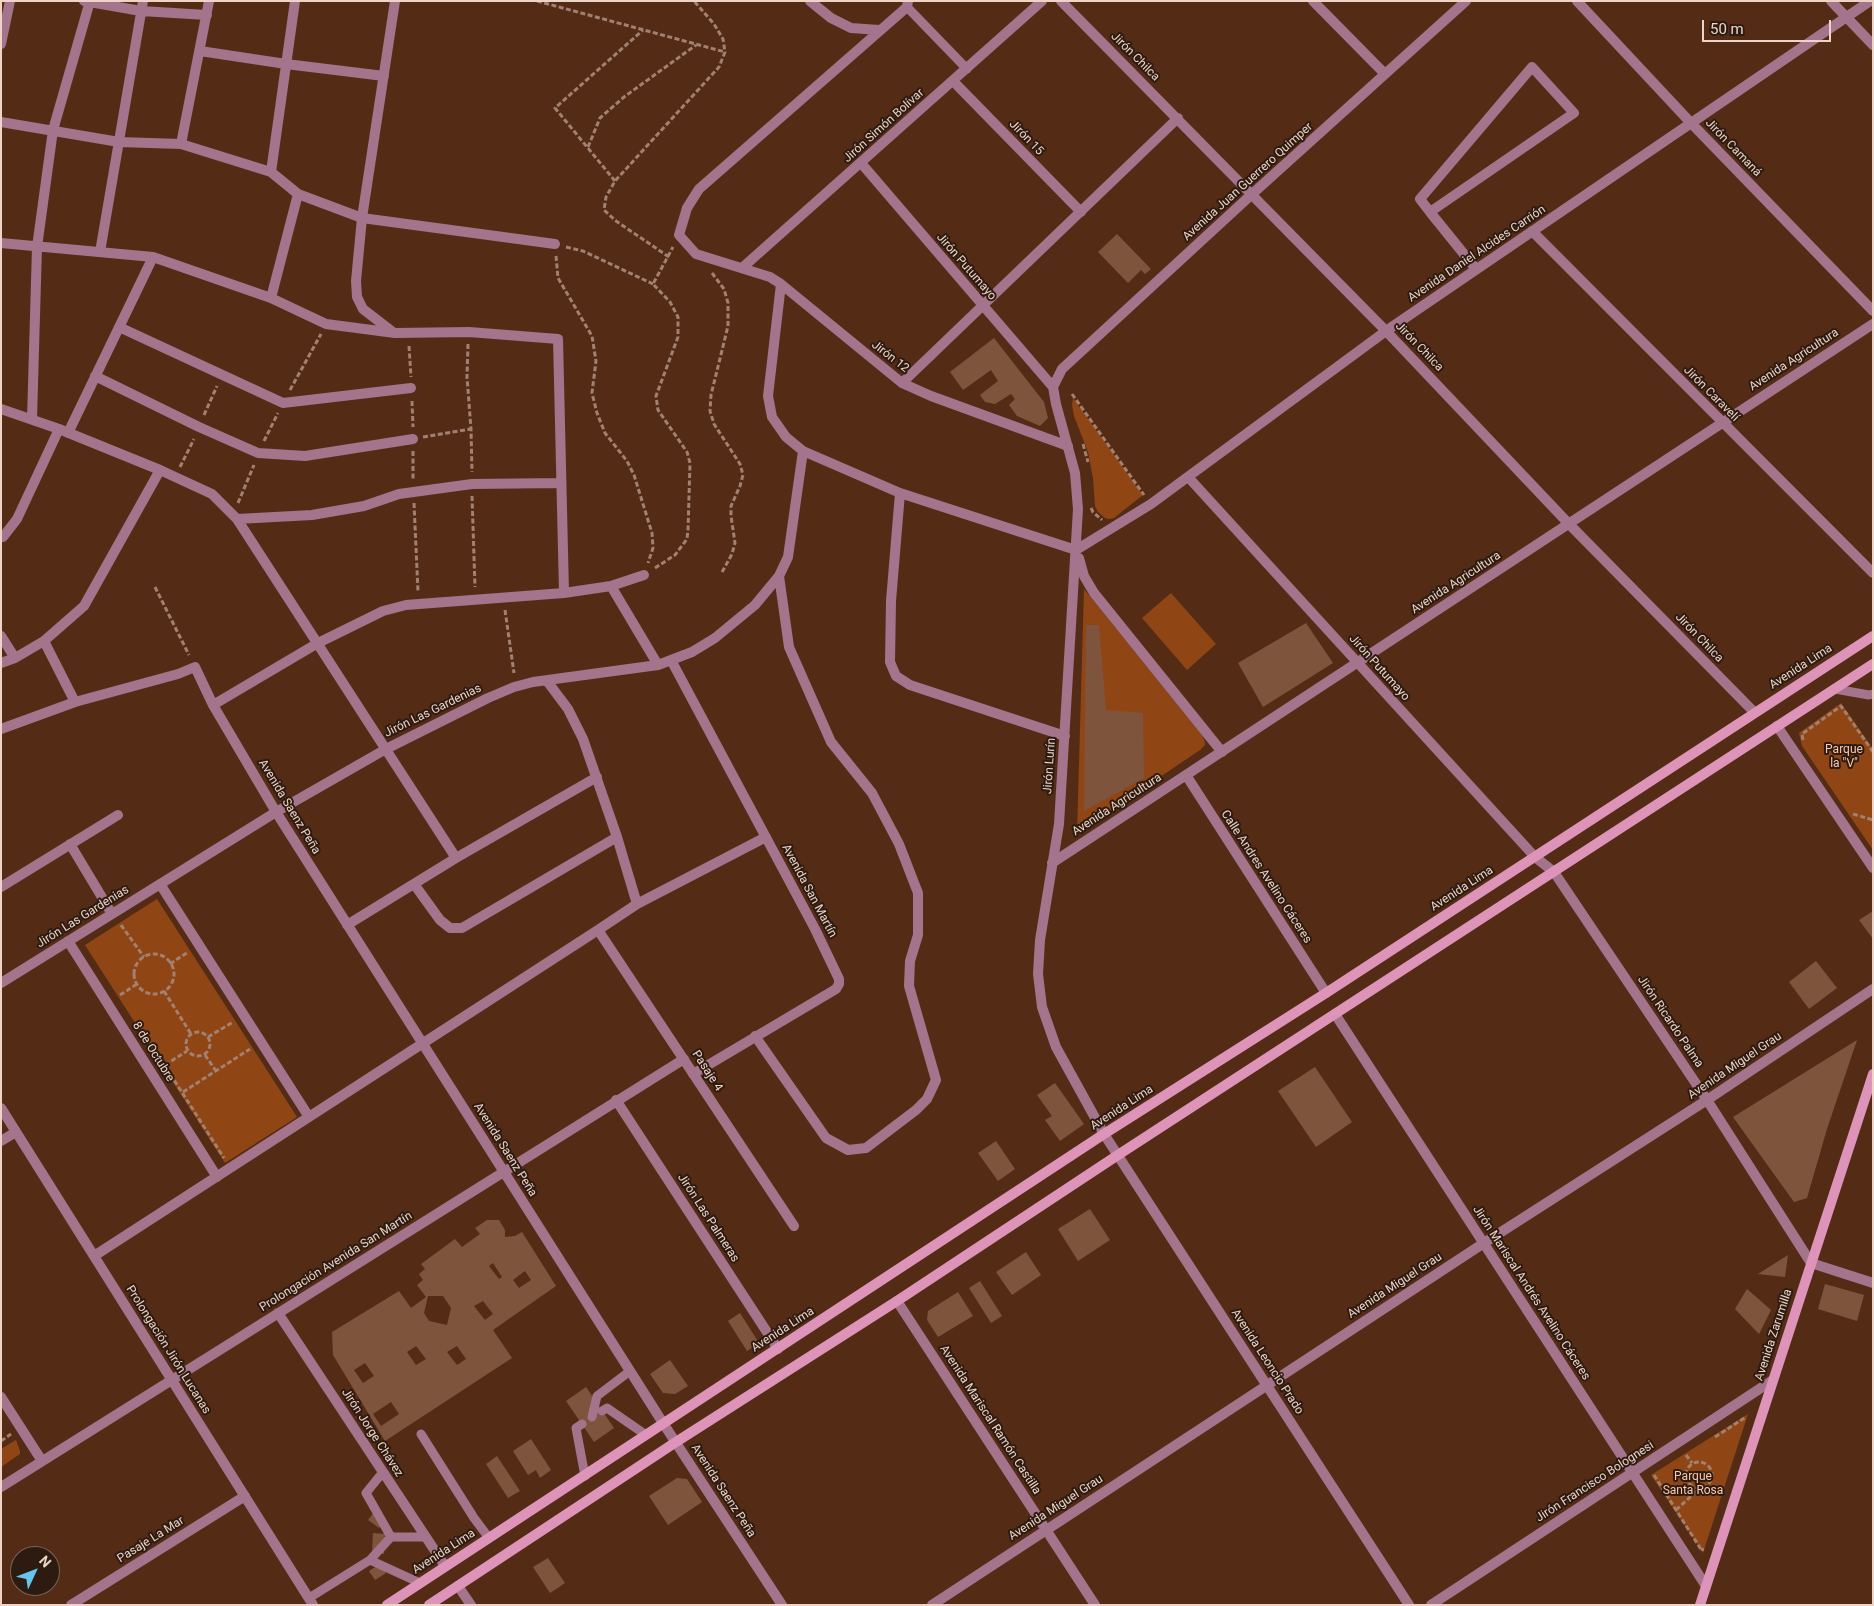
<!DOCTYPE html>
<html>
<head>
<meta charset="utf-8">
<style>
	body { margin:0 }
	#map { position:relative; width:1874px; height:1606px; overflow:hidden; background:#542c16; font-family:Roboto,sans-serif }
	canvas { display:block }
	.frame { position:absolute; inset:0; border:2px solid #edd4c7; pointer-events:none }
	.north { position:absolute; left:10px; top:1546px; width:50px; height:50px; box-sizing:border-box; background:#2d1b11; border:1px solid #7a655a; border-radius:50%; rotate:47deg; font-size:14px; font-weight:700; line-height:20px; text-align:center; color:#edd4c7 }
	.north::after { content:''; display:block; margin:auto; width:18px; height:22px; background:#64c5ee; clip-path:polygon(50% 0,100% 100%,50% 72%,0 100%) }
	.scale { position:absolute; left:1702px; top:20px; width:129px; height:22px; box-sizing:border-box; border:2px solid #edd4c7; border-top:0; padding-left:6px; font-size:15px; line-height:18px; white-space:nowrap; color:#edd4c7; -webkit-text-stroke:4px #2d1b11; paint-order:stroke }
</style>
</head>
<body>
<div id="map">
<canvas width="1874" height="1606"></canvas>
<div class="frame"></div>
<div class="north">N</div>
<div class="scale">50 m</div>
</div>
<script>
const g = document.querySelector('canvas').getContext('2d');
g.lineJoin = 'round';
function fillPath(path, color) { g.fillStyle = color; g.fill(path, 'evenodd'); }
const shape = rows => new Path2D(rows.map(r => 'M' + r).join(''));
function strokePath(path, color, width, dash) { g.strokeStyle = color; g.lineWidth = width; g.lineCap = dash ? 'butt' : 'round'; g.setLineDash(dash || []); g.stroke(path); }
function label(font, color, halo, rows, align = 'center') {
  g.font = font + ' Roboto,sans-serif'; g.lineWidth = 4; g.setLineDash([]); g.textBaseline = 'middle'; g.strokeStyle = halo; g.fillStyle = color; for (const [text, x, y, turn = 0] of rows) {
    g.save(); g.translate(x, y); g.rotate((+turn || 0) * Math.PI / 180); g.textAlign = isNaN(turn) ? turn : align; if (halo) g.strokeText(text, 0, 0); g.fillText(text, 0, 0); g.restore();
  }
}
const green = shape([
	[1073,398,1143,495,1114,518,1109,519,1105,518,1098,512,1095,506,1093,478,1088,452,1074,416,1072,405],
	[1084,589,1202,735,1205,742,1205,745,1200,750,1077,833],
	[1171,593,1216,644,1187,670,1142,618],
	[1841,703,1873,749,1873,850,1802,746,1799,733],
	[157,899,297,1117,225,1163,85,945],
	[1748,1414,1703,1553,1651,1475],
	[16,1440,20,1451,20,1454,1,1467,1,1449]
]);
const building = shape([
	[1117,234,1151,269,1145,274,1141,270,1128,283,1098,252],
	[994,338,1044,402,1048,418,1040,426,1017,416,1009,405,1015,399,1011,394,995,404,985,402,980,395,998,381,991,370,963,390,950,372],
	[1306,623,1333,663,1263,707,1238,663],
	[1086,625,1099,625,1106,710,1143,713,1144,778,1084,811],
	[1873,911,1873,939,1859,920],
	[1816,961,1837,988,1809,1009,1789,982],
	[1857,1040,1827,1129,1807,1198,1794,1202,1733,1117],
	[1315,1067,1352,1122,1316,1147,1278,1091],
	[1055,1083,1084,1124,1060,1141,1045,1120,1052,1116,1037,1095],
	[996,1141,1015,1169,998,1181,978,1153],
	[1090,1209,1110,1240,1078,1261,1058,1229],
	[487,1220,499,1220,505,1230,505,1237,515,1236,522,1232,556,1286,493,1330,512,1358,385,1441,333,1355,332,1332,399,1291,411,1308,426,1297,417,1285,423,1280,419,1274,425,1269,421,1264,455,1239,462,1247,480,1234,475,1228],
	[493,1263,502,1277,499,1279,489,1266],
	[525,1271,531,1280,519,1288,513,1280],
	[428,1296,443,1296,451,1308,447,1325,429,1321,424,1313],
	[483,1301,493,1314,485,1320,474,1306],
	[416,1346,426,1359,416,1365,407,1352],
	[457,1346,466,1359,457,1365,447,1352],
	[365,1363,374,1376,363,1383,354,1370],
	[391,1402,399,1414,381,1426,373,1414],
	[1026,1252,1041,1275,1012,1295,996,1272],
	[1788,1255,1785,1277,1758,1274],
	[980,1281,1002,1316,991,1323,969,1288],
	[1825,1284,1864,1295,1857,1321,1818,1309],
	[1747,1289,1771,1310,1759,1334,1735,1309],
	[958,1292,973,1316,938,1337,927,1320,928,1311],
	[740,1313,759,1343,747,1351,728,1321],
	[670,1360,688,1386,675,1394,663,1393,650,1374],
	[586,1387,614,1428,594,1442,566,1401],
	[531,1439,551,1470,540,1478,536,1470,528,1475,513,1451],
	[497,1456,520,1491,508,1498,486,1464],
	[677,1478,687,1479,702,1502,668,1525,649,1496],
	[375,1511,386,1519,379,1528,368,1520],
	[373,1533,385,1534,384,1554,372,1552],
	[548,1558,565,1583,550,1593,533,1567],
	[380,1564,386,1573,375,1580,369,1571]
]);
const path = shape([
	[537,1,725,52],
	[588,147,600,118,624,97,696,45],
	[615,181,555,108,643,30],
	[566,247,583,251,653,284],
	[556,256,558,278,592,336,596,361,592,393,597,413,605,433,627,461,634,475,652,533,653,548,648,563],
	[669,257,616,221,604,210,606,197,615,181,719,67,725,52,723,39,714,24,694,1],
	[712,273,724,289,728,303,728,326,711,395,710,411,714,424,740,464,743,475,740,486,731,506,731,516,735,543,732,554,721,574],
	[468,344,467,377,471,429,472,472],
	[409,346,411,377],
	[290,390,321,334],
	[1072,394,1144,495],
	[412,401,413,427],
	[204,415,217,386],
	[423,437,471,429],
	[264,441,278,413],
	[1083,444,1088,462],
	[413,451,413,479],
	[180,467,194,439],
	[472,496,475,587],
	[238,503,254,465],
	[414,503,418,592],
	[1091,508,1093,512,1102,520],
	[655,568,675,555,687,539,688,530,690,463,687,452,658,410,656,396,678,337,678,317,670,302,653,284,673,247],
	[155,587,189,655],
	[505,610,514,673],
	[1803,740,1802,734,1841,706,1873,752],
	[1853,814,1873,820],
	[121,925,144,957],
	'134 974a20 20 0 1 1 40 0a20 20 0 1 1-40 0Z',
	[170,964,188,952],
	[164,991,191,1034],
	[120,995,137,984],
	[142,1030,224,1158],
	'186 1044a12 12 0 1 1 24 0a12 12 0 1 1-24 0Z',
	[208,1037,233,1022],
	[205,1055,216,1071],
	[165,1065,187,1051],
	[183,1092,250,1049],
	[1715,1437,1746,1417],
	[1,1441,11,1434],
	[1686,1455,1692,1463],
	'1686 1475a13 13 0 1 1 26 0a13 13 0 1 1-26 0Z',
	[1654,1475,1702,1551,1703,1548],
	[1676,1510,1700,1488]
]);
const service = shape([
	[907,7,967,69],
	[1835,689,1869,695,1873,694],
	[602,1411,607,1408,646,1435],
	[592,1417,597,1396,630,1371],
	[582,1424,576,1428,585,1476],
	[421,1434,474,1518,489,1538],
	[383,1472,366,1493,391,1537],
	[370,1560,391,1537,426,1537],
	[309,1598,370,1560,420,1583]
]);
const minor = shape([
	[84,1,141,11,207,15],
	[810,1,831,18,851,28,879,30],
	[908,1,907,7,699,189,687,208,679,235,696,254,770,277,781,284,902,383,931,396,1068,446],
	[1061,1,1386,331,1569,524,1754,712],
	[1313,1,1385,74],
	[1577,1,1691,123,1873,311],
	[1831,1,1873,45],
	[1,44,10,1],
	[200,51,286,64,384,76],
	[953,81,1081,212],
	[1,122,119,142,181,144,271,172,298,194,362,218,555,244],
	[181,144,209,1],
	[861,163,1053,387],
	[271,172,295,1],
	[1430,212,1574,113,1532,67,1420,199,1430,212,1476,269],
	[1532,231,1873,573],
	[1,243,153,257,271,298,326,324,395,333,469,332,558,339,564,593],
	[100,252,143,1],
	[742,268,1042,1],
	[781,284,768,396,772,417,786,437,803,451,900,493,1076,550],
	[271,298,298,194],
	[119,327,283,403,411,388],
	[394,333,363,309,357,297,356,281,362,218,395,1],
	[95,376,199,427,258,453,305,456,413,439],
	[902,383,1178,118],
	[1053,387,1056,404,1075,473,1078,509,1059,824,1040,940,1038,974,1042,1007,1056,1047,1104,1134,1409,1605],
	[1053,387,1062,369,1251,195,1466,1],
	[1,409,59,429,160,470,212,494,237,519,456,858],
	[32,419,37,247,53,130,90,1],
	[68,433,153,257],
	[1189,478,1535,857,1554,872,1707,1100,1811,1263,1873,1283],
	[900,493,891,601,890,662,896,676,910,685,1065,736],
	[237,519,312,515,364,506,399,494,472,484,560,483],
	[1,537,3,537,17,519,59,429],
	[1076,550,1151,504,1386,331,1870,1],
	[1079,558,1084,576,1094,593,1222,752],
	[611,586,658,665],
	[1,636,15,658],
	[44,641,75,702],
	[671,660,815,929,839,979,839,984,836,989,693,1074],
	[1,663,15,658,44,641,84,606,160,470],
	[547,681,568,709,583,739,617,837,637,904],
	[213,705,318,643,383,611,406,605,564,593,611,586,644,575],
	[1777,726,1873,868],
	[1,729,75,702,178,674,195,667,213,705,276,812,663,1423,782,1605],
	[1186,775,1326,993],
	[70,844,112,914],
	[1052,863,1873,324],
	[160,884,309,1117],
	[414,884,440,920,450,928,462,928,617,837],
	[1,887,118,815],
	[347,925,456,858,597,777],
	[598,930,794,1226],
	[68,941,217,1177],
	[1,983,276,812,386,749,488,698,514,687,533,682,658,665,692,652,715,638,755,605,779,576,788,557,803,451],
	[1335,1014,1706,1586],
	[755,1036,826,1138,848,1150,866,1148,916,1110,927,1099,936,1080,909,986,910,961,918,935,918,893,899,844,872,793,831,742,789,647,779,576],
	[616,1100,778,1349],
	[1,1108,313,1605],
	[1,1141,16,1132],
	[94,1256,598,930,637,904,766,837],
	[897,1301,1095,1605],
	[278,1313,445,1566],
	[1,1397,42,1461],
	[1,1487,684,1059],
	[458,1586,471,1605],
	[71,1605,245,1496],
	[932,1605,1484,1243,1707,1100,1873,989],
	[1431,1605,1773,1380]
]);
const secondary = shape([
	[387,1605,1104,1134,1326,993,1873,636],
	[429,1605,676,1442,897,1301,1118,1155,1873,664],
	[1700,1605,1873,1074]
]);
const streetNames = [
	["Jirón Chilca",1135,57,45],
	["Jirón Simón Bolívar",884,126,-42],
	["Jirón 15",1026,138,46],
	["Jirón Camaná",1733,148,46],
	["Avenida Juan Guerrero Quimper",1248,182,-42],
	["Avenida Daniel Alcides Carrión",1477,254,-34],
	["Jirón Putumayo",966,267,49],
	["Jirón Chilca",1419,347,46],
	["Jirón 12",890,357,38],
	["Avenida Agricultura",1794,360,-33],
	["Jirón Caravelí",1711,394,45],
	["Avenida Agricultura",1456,583,-33],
	["Jirón Chilca",1699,638,46],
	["Avenida Lima",1801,667,-33],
	["Jirón Putumayo",1379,668,48],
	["Jirón Las Gardenias",433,711,-26],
	["Jirón Lurín",1050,766,-86],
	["Avenida Agricultura",1117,805,-33],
	["Avenida Saenz Peña",289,807,59],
	["Calle Andres Avelino Cáceres",1266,877,57],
	["Avenida Lima",1462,889,-33],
	["Avenida San Martín",809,891,62],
	["Jirón Las Gardenias",83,917,-32],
	["Jirón Ricardo Palma",1670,1022,56],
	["8 de Octubre",153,1052,58],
	["Avenida Miguel Grau",1735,1066,-34],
	["Pasaje 4",707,1071,57],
	["Avenida Lima",1122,1108,-33],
	["Avenida Saenz Peña",505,1150,58],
	["Jirón Las Palmeras",708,1218,57],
	["Prolongación Avenida San Martín",336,1262,-32],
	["Avenida Miguel Grau",1395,1286,-33],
	["Jirón Mariscal Andrés Avelino Cáceres",1531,1293,57],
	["Avenida Lima",783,1330,-33],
	["Avenida Zarumilla",1774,1335,-72],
	["Prolongación Jirón Lucanas",168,1350,58],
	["Avenida Leoncio Prado",1267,1362,57],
	["Avenida Mariscal Ramón Castilla",990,1420,57],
	["Jirón Jorge Chávez",372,1433,57],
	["Jirón Francisco Bolognesi",1595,1482,-33],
	["Avenida Saenz Peña",723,1491,57],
	["Avenida Miguel Grau",1056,1508,-33],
	["Pasaje La Mar",151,1540,-32],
	["Avenida Lima",444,1552,-33]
];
const parkNames = [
	["Parque",1844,750],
	["la \"V\"",1844,764],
	["Parque",1693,1477],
	["Santa Rosa",1693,1491]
];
fillPath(green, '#904515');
fillPath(building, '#7f543d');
strokePath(path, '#a28170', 3, [5, 2.5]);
strokePath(service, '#a3748b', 9);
strokePath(minor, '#a3748b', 10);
strokePath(secondary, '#de94b9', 10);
label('12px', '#edd4c7', '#2d1b11', streetNames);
label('12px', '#fcc7ac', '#2d1b11', parkNames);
</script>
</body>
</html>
